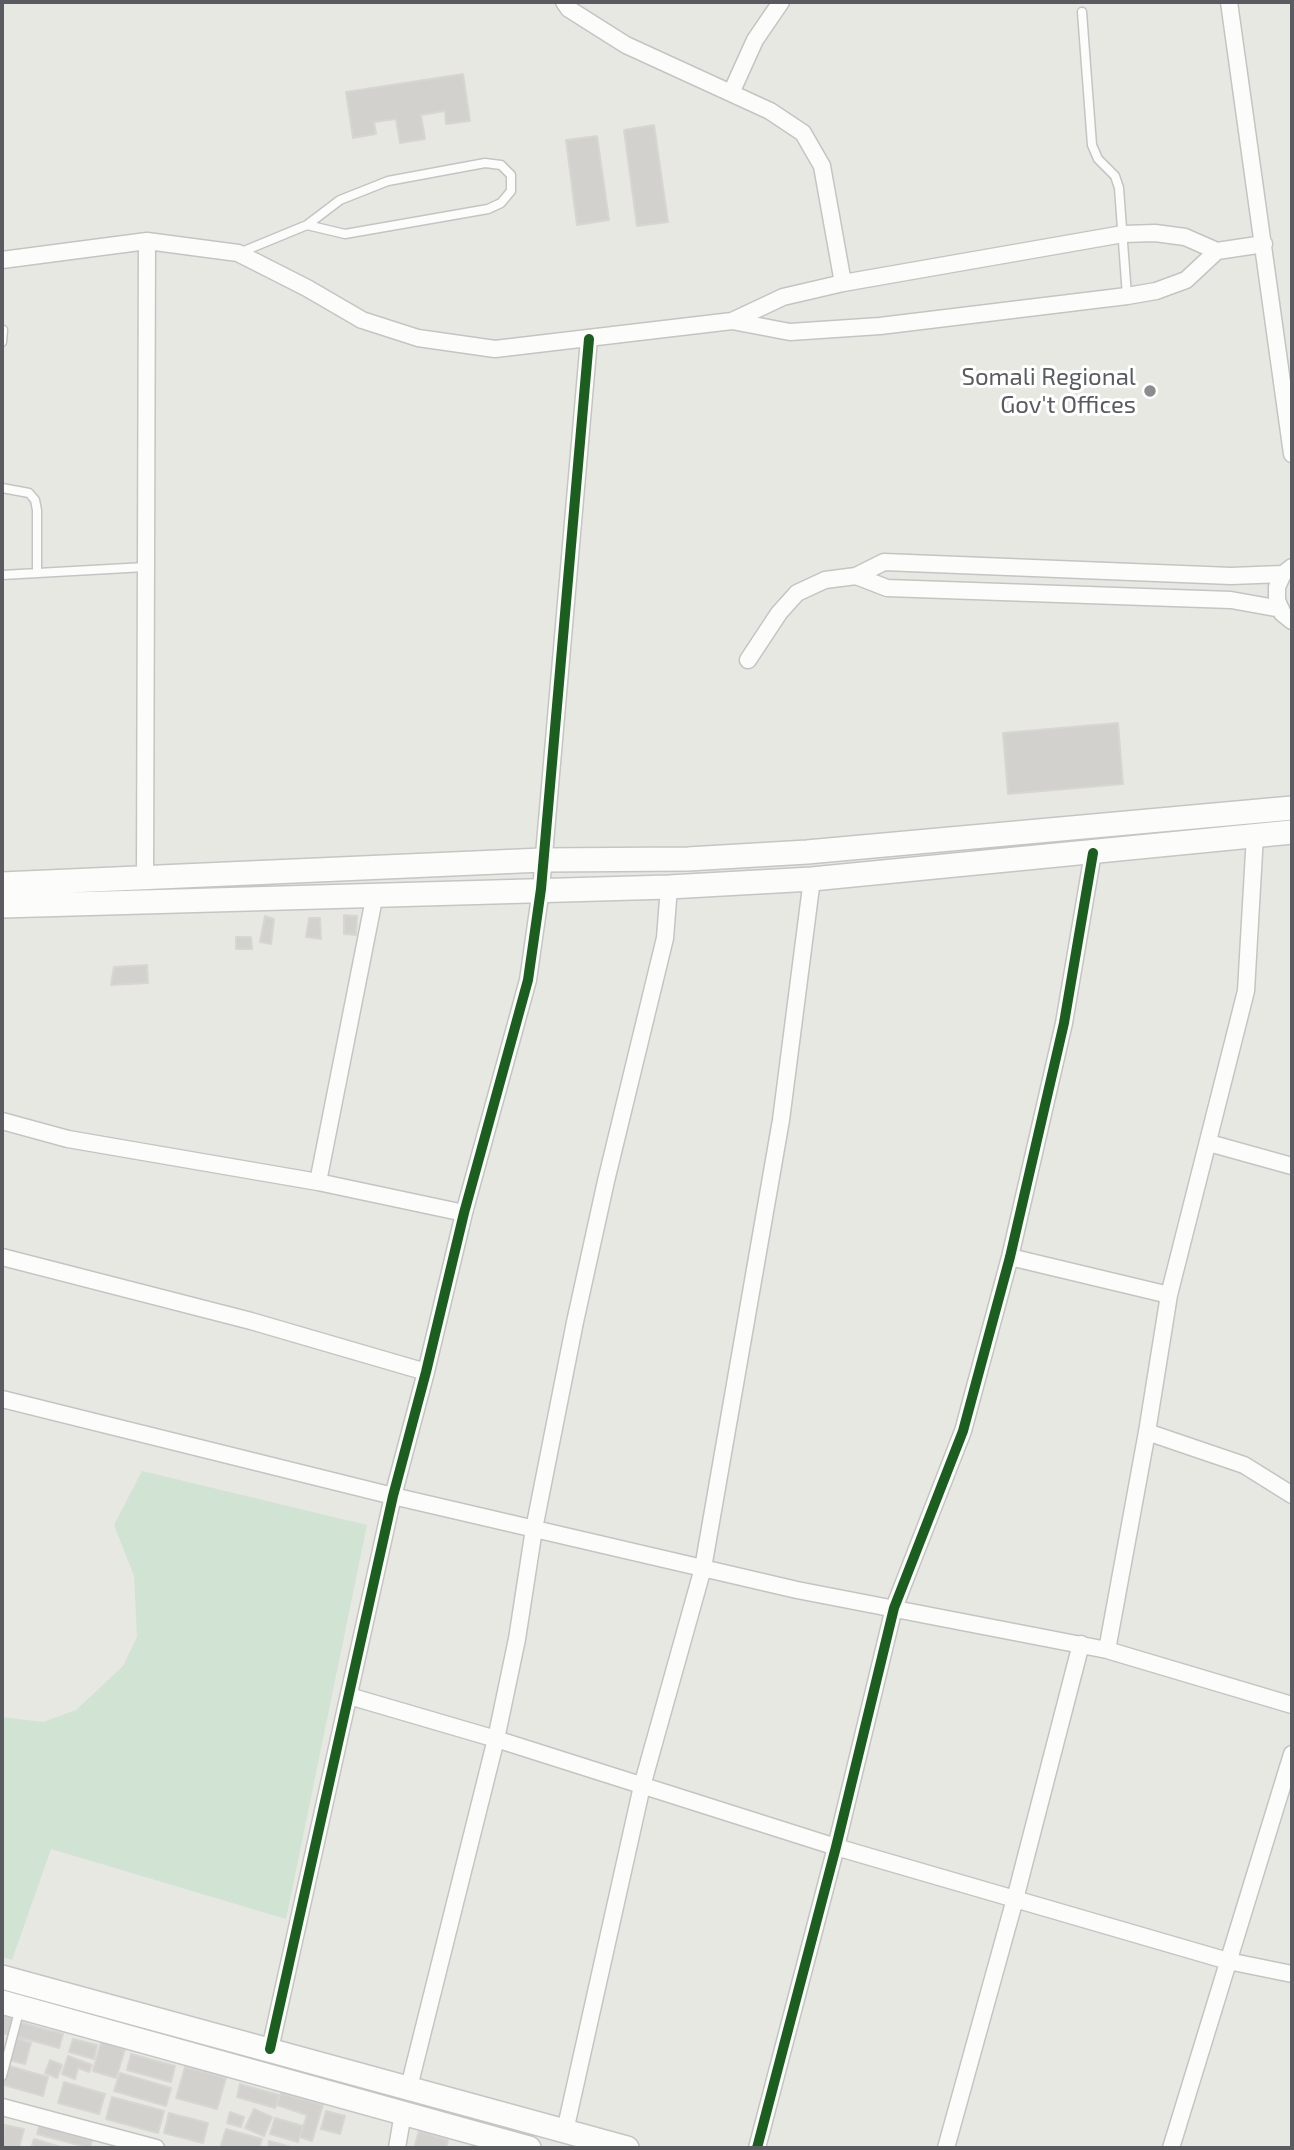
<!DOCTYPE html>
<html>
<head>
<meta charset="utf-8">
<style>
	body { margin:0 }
	#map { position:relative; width:1294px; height:2150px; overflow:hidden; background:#e8e8e3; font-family:"Exo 2",sans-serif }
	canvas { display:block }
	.frame { position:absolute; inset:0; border:4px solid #595b60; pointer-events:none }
</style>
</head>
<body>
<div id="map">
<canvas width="1294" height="2150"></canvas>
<div class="frame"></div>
</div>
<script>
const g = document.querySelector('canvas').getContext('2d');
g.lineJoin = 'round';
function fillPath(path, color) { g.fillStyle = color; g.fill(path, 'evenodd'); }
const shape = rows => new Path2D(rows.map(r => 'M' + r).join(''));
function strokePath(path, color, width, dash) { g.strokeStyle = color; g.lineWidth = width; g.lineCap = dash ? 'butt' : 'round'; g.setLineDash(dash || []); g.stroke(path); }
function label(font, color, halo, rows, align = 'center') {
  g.font = font + ' "Exo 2",sans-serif'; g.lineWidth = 6; g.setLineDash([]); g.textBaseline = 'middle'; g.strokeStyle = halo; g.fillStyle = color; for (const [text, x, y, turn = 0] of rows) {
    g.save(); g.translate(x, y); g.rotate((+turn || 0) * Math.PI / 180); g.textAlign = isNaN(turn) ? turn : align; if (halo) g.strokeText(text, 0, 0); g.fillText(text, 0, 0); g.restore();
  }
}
const green = shape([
	[142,1471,367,1525,286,1919,51,1849,12,1960,2,1957,2,1717,43,1722,76,1710,123,1666,137,1637,134,1576,114,1525]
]);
const building = shape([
	[463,74,470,121,446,124,445,111,421,115,425,139,400,143,396,119,374,122,376,134,353,138,346,92,463,74],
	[654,125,668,222,637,226,624,130,654,125],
	[597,136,609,220,577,225,566,140,597,136],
	[1118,723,1123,784,1008,794,1003,733,1118,723],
	[344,915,357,916,356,935,344,934,344,915],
	[265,916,274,919,271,944,260,942,265,916],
	[309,918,320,918,321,939,306,937,309,918],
	[236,937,251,937,252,949,236,949,236,937],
	[147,965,148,983,111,985,114,967,147,965],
	[2,2013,14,2016,10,2035,2,2033,2,2013],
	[19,2022,63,2034,59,2048,15,2036,19,2022],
	[15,2038,31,2043,25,2064,8,2060,15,2038],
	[73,2039,97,2045,94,2059,69,2052,73,2039],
	[101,2042,125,2049,116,2078,93,2071,101,2042],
	[131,2054,175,2066,171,2082,127,2070,131,2054],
	[68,2056,92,2065,89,2072,78,2068,75,2079,62,2074,68,2056],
	[50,2060,62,2065,57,2078,45,2073,50,2060],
	[9,2066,48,2077,43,2096,4,2085,9,2066],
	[185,2067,226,2078,217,2109,176,2098,185,2067],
	[120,2073,171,2088,166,2106,114,2091,120,2073],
	[64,2082,105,2094,99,2114,58,2103,64,2082],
	[240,2084,279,2095,275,2108,237,2097,240,2084],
	[281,2093,323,2105,312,2141,300,2137,307,2115,277,2105,281,2093],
	[112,2097,164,2111,158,2133,106,2119,112,2097],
	[254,2109,272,2117,264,2136,245,2128,254,2109],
	[326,2111,345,2116,340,2134,321,2129,326,2111],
	[43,2112,96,2126,90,2148,37,2134,43,2112],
	[230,2112,244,2117,241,2127,227,2123,230,2112],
	[169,2113,208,2123,203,2143,164,2133,169,2113],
	[275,2118,303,2126,298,2142,270,2134,275,2118],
	[5,2125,24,2129,19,2148,2,2148,5,2125],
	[226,2129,262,2139,259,2148,220,2148,226,2129],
	[419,2131,448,2140,446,2148,414,2148,419,2131],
	[34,2139,64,2148,31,2148,34,2139],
	[269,2141,295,2148,268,2148,269,2141]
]);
const lane = shape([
	[1082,12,1092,145,1098,159,1115,176,1119,188,1127,296],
	[239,253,307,225,340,200,388,181,485,163,501,165,511,175,511,191,501,203,488,209,345,234,307,225],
	[2,342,3,330],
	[2,488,29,493,35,500,37,510,37,573],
	[2,575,145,567],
	[2,2076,20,2008]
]);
const street = shape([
	[564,2,569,9,626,45,770,111,803,133,822,166,843,283],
	[1229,2,1292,454],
	[731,93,755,40,781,2],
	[2,260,147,241,238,253,307,288,362,320,418,338,495,349,732,321,790,332,880,326,1127,296,1156,291,1186,280,1217,251],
	[732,321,783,297,843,283,1123,234,1155,233,1185,237,1217,251,1264,244],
	[1292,567,1283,574,1277,587,1277,600,1282,613,1292,621],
	[856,576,887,588,1231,600,1281,609],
	[748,660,779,613,797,593,825,580,856,576,884,562,1231,576,1283,574],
	[145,877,147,241],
	[2,1121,68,1139,318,1182,464,1213],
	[1209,1143,1292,1166],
	[318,1182,375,894],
	[2,1257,251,1321,426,1372],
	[1010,1257,1169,1295],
	[2,1399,393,1496,797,1590,1107,1650,1292,1705],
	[1147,1432,1244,1465,1292,1495],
	[1107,1650,1147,1432,1169,1295,1246,991,1255,835],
	[349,1696,496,1739,836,1847,1228,1961,1292,1974],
	[270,2049,393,1496,426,1372,464,1213,528,980,541,889,589,339],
	[409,2087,496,1739,517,1639,534,1529,575,1322,606,1181,665,938,669,887],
	[2,2107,156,2148],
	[565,2131,642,1786,703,1568,781,1120,812,879],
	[397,2148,403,2113],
	[757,2148,836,1847,894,1608,963,1431,1010,1257,1064,1023,1093,853],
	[946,2148,1015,1899,1081,1644],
	[1171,2148,1292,1754]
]);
const secondary = shape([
	[2,884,542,860,688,859,807,852,1292,808],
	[2,906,669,887,812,879,1292,832],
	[2,1977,627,2148],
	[2,2002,529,2148]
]);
const cycleway = shape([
	[270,2049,393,1496,426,1372,464,1213,528,980,541,889,589,339],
	[757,2148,836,1847,894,1608,963,1431,1010,1257,1064,1023,1093,853]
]);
const markers = [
	[1150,391,7,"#8b8c8e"]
];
const poiNames = [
	["Somali Regional",1136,377],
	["Gov't Offices",1136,405]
];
fillPath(green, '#d1e3d2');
fillPath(building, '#d2d1ce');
strokePath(building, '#d7d6d2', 2);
strokePath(lane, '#c4c4c4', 11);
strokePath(street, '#c4c4c4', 19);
strokePath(secondary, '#c4c5c5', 26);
strokePath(lane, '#fcfcfb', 8);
strokePath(street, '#fcfcfb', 16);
strokePath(secondary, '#fcfcfb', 23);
strokePath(cycleway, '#1b5e20', 10);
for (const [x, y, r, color] of markers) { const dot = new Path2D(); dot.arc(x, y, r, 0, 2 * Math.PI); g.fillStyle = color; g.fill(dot); strokePath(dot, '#fff', 2.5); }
label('24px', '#595b60', '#fff', poiNames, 'right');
</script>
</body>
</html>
